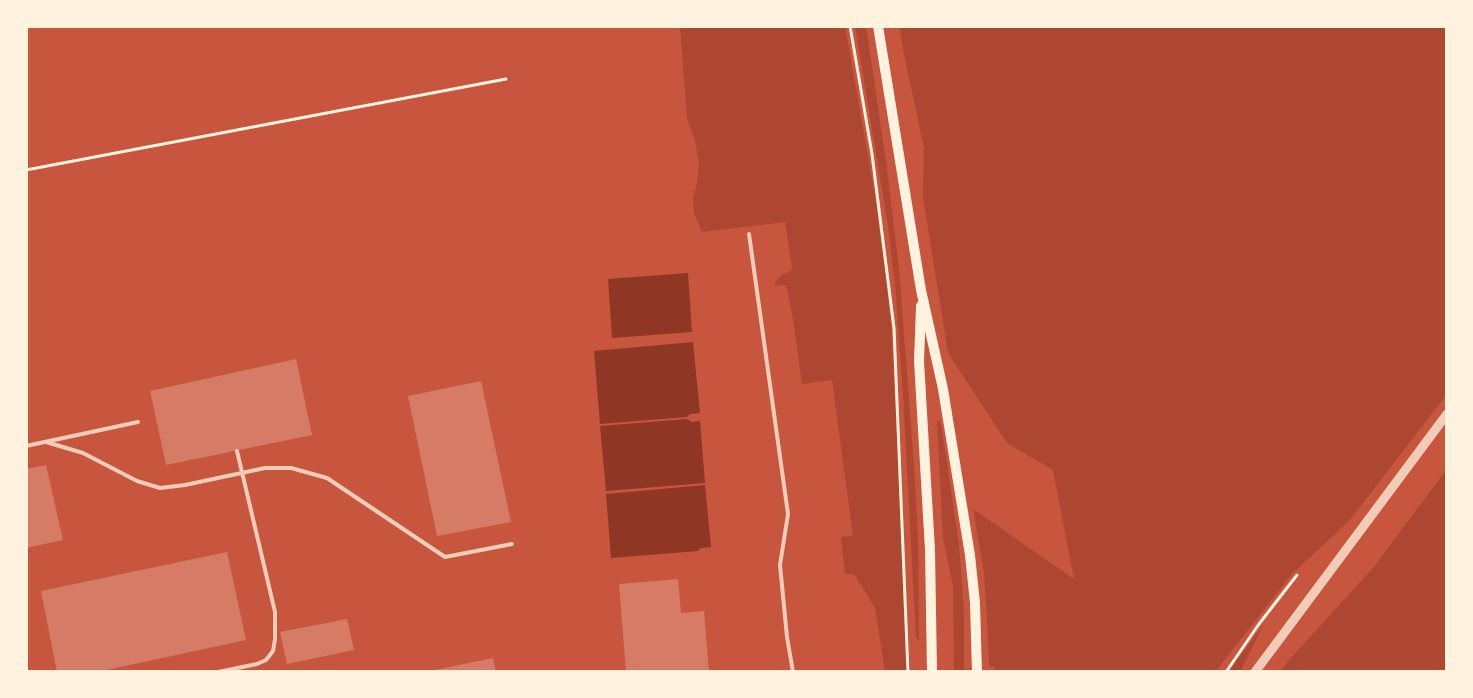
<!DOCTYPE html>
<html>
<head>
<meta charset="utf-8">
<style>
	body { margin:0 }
	#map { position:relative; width:1473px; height:698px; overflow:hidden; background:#c8553d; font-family:Georgia,serif }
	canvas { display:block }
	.frame { position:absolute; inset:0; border:28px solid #fff3e0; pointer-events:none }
</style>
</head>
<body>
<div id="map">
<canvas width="1473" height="698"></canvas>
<div class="frame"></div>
</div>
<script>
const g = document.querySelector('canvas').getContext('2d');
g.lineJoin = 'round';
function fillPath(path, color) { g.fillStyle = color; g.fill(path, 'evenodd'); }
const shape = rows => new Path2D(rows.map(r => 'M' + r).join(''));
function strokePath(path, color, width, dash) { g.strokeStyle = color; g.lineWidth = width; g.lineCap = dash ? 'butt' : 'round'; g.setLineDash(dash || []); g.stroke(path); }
const green = shape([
	[680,26,845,26,874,190,885,271,891,326,910,672,885,672,875,608,854,574,845,574,841,537,853,536,832,380,802,384,793,319,786,285,775,286,775,283,780,276,791,271,792,268,785,222,702,232,694,213,693,199,697,183,699,164,696,144,687,118],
	[855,26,866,26,886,161,899,268,914,466,918,535,919,640,916,638,903,394,895,284,888,226],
	[899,26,1447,26,1447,394,1350,520,1292,574,1215,672,994,672,994,667,989,666,987,619,984,573,973,509,1074,579,1053,470,1007,443,948,353,923,197,924,148,905,59],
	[937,421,940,421,942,430,959,545,964,612,964,672,954,672,953,585,943,539],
	[1447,469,1447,672,1280,672,1288,661,1373,568],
	[1264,624,1240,672,1229,672,1237,660]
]);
const water = shape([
	[688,273,692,332,612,338,608,279],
	[693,342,700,413,690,414,687,417,600,424,594,351],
	[687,419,692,422,700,421,705,483,606,491,600,426],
	[705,485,711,547,701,548,698,551,611,558,606,494]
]);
const building = shape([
	[296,359,312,435,166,465,150,391],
	[481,381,511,522,437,536,408,396],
	[46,465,63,540,26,548,26,469],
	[227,552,246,640,97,672,57,672,41,591],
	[678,579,681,613,704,611,709,672,626,672,619,584],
	[347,619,354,650,287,664,280,632],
	[493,658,496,672,431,672,430,671]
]);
const path = shape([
	[850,26,872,154,894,328,908,672],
	[26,170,506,79],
	[1226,672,1259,624,1297,575]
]);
const service = shape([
	[749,234,788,514,780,565,787,637,793,672],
	[46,442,83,453,137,481,160,488,185,485,265,468,291,468,327,478,445,557,512,544],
	[26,446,138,422],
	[218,672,257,664,266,660,273,651,275,639,275,612,237,451]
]);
const tertiary = shape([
	[1255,672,1447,414]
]);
const secondary = shape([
	[878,26,921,290,943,389,970,555,975,603,977,672],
	[921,306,919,361,930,550,932,672]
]);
fillPath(green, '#ae4732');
fillPath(water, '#8f3625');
fillPath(building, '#d67c66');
strokePath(path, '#fff3e0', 3);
strokePath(service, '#f1ccb7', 4);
strokePath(tertiary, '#f1ccb7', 9);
strokePath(secondary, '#fff3e0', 10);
</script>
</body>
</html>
